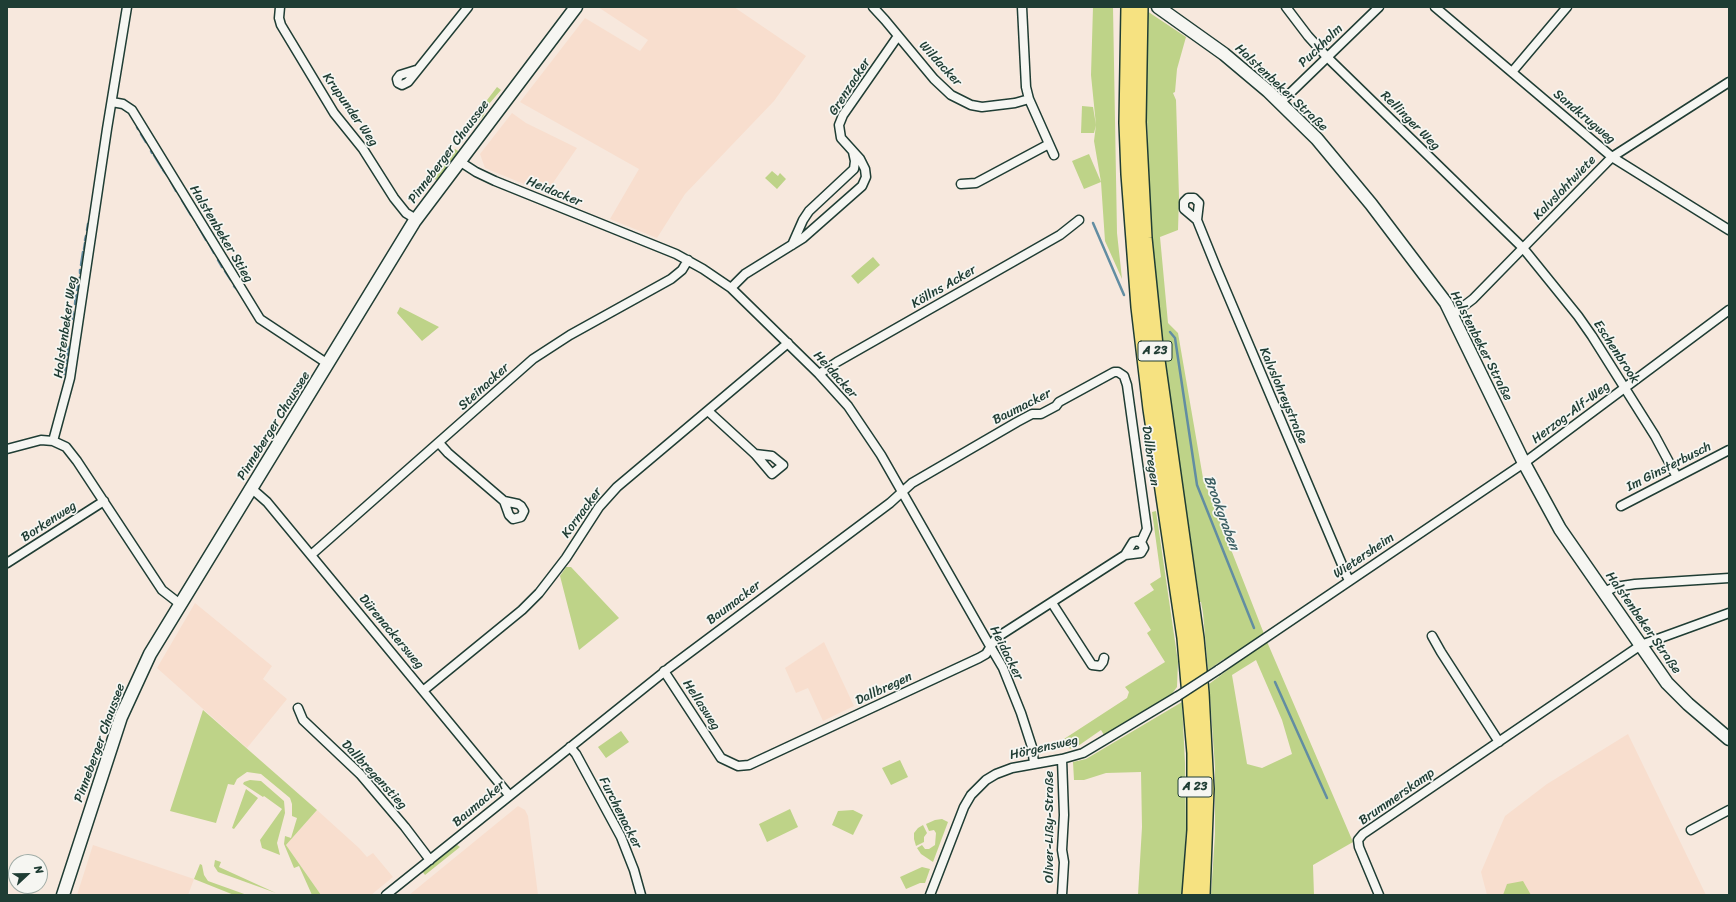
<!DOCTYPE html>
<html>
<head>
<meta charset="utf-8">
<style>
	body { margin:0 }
	#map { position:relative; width:1736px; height:902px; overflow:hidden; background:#f7e8dd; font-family:Sriracha,sans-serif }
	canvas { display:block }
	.frame { position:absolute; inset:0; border:8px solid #1f3d34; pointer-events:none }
	.north { position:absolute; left:8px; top:854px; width:40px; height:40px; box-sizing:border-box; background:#f6f6f2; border:1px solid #a0aca6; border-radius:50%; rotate:68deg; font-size:11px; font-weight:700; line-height:16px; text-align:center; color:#1f3d34 }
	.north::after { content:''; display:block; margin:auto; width:14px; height:18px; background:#1f3d34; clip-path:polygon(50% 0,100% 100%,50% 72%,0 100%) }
</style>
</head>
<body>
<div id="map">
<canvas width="1736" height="902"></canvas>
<div class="frame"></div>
<div class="north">N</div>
</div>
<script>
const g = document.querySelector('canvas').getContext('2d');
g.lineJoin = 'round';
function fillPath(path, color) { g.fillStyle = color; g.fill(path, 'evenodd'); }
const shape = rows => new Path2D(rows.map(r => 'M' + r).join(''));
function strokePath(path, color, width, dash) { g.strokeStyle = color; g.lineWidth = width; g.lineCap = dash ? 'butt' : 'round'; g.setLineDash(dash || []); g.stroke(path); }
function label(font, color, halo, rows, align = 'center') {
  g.font = font + ' Sriracha,sans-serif'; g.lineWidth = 3.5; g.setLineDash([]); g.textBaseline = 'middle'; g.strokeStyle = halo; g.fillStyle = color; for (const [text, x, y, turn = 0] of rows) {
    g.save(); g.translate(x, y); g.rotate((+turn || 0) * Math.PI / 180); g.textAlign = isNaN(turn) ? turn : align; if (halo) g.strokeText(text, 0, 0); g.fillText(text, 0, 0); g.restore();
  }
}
const built = shape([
	[598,7,734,7,806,56,774,101,685,194,657,238,610,219,639,169,520,102,585,18,640,51,648,40],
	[512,113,526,123,577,148,546,193,485,168,480,154],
	[195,603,272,666,263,679,287,699,247,748,157,668],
	[824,642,854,706,823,721,808,688,796,693,785,668],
	[1628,734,1706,895,1487,895,1481,872,1505,816,1547,784],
	[518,806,525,810,528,816,538,895,409,895],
	[317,810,359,848,367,857,373,853,393,877,371,895,321,895,286,845],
	[93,845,194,879,188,895,77,895]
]);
const green = shape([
	[1093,7,1113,7,1117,233,1122,279,1105,241,1101,182,1094,141,1096,125,1091,75],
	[1147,11,1186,37,1177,69,1175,92,1173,93,1176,100,1179,197,1178,230,1160,237,1168,323,1178,333,1203,478,1268,644,1353,842,1313,865,1314,895,1211,895,1215,834,1215,767,1209,684,1229,669,1234,662,1232,658,1224,659,1208,670,1203,613,1201,602,1200,602,1160,331,1149,191,1146,82],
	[1256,660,1282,720,1292,754,1262,768,1247,764,1232,675],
	[497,87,501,90,489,104,483,117,475,124,471,121],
	[1082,106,1093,107,1096,125,1094,133,1081,133],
	[455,149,460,152,438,181,433,178],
	[1089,154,1101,182,1084,189,1072,161],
	[772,171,778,176,780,173,786,179,777,189,765,178],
	[873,257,880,265,858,284,851,276],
	[400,307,439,327,422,341,397,313],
	[1156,511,1178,662,1177,687,1171,695,1104,735,1101,730,1078,746,1070,749,1064,739,1127,698,1129,692,1125,687,1165,662,1147,633,1151,630,1134,603,1154,590,1150,584,1161,577,1152,512],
	[566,567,571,567,619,618,579,650,560,576],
	[1182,702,1185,763,1186,830,1182,895,1138,895,1142,827,1141,772,1106,773,1084,780,1074,780,1073,762,1086,759],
	[203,710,317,810,286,845,321,895,312,895,299,866,294,868,284,844,285,836,291,838,297,818,292,816,292,804,290,798,261,774,247,772,237,779,234,785,228,784,216,823,170,811],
	[621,731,629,742,606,758,598,747],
	[900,760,908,777,891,785,882,768],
	[250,780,261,781,284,801,285,813,277,843,280,855,262,848,260,840,282,809,264,796,263,797,243,784,244,782],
	[246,789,258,798,234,829,232,828],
	[790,809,798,827,767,842,759,824],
	[853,810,863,815,853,835,832,825,838,811],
	[935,820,942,819,948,822,933,862,921,854,917,848,922,845,925,849,929,849,935,845,936,833,934,830,929,831,926,824],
	[923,825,927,833,924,837,924,842,916,846,914,839,914,833,918,828],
	[456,844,460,847,425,875,422,871],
	[215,860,221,862,219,867,276,893,218,872,214,866],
	[200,864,202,865,204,875,208,881,247,895,234,895,194,879],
	[922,867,930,869,925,883,920,883,906,889,900,877],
	[1523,881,1531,895,1503,895,1507,884]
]);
const stream = shape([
	[137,127,138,129],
	[141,134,146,142],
	[151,151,152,153],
	[154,155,162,168],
	[163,170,167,175],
	[170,180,176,191],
	[182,200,191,215],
	[1093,223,1124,295],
	[197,224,206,240],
	[87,230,88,224],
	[85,240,86,236],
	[208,242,214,253],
	[84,249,85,243],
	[218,260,222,267],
	[81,265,83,252],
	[225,271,231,280],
	[80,273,80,270],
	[234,286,236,288],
	[77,290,79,278],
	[75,304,76,295],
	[72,319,73,312],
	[1170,332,1175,338,1197,485,1254,628],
	[67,355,68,347],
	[66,363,66,359],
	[64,374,65,368],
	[1275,682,1327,798]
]);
const street = shape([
	[280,7,279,18,281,25,334,113,363,149,394,198,406,213,416,219],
	[873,7,885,20,934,79,951,95,971,105,982,107,1015,103,1029,99],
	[1022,7,1026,87,1029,99,1054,155],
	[1286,7,1308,36,1327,57,1523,248,1578,316,1592,336,1655,436,1677,477],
	[1435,7,1612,157,1729,230],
	[416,70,400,75,397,79,398,83,402,85,408,82,468,7],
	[1512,72,1567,7],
	[112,102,123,104,132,110,260,319,328,364],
	[1280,103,1379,7],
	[459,161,476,172,495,181,676,254,703,269,731,288,819,374,848,406,881,455,990,646,1003,668,1021,713,1032,747,1034,763],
	[961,184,976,183,1049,144],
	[1197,220,1184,209,1184,202,1188,198,1194,198,1199,203,1197,220,1216,267,1349,581],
	[792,245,803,220,809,211,854,169,855,161,853,152],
	[731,288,745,274,803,238,862,186,866,177,865,169,860,159,841,138,839,125,843,115,898,36],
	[1452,315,1473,299,1612,157,1729,82],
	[819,374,837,362,1060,235,1079,220],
	[708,411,755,454,772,474,783,465,772,456,755,454],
	[53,441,70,378,107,129,127,7],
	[439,443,448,453,504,501,509,515,513,519,521,517,524,511,521,506,518,504,504,501],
	[7,449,41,440,53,441,66,447,77,461,162,590,180,604],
	[251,488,267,502,509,795],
	[1621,506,1729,450],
	[311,555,533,359,570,335,671,279,682,270,688,260],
	[7,563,104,501],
	[1604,592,1615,587,1635,584,1729,578],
	[1052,603,1092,665,1100,666,1103,662,1104,658],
	[1432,636,1441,652,1499,742],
	[1218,670,1524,463,1729,310],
	[664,671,721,758,738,766,749,765,979,658,986,654,996,638,1125,555,1141,553,1144,548,1142,544,1138,541,1133,542,1125,555],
	[424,690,522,610,539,593,566,558,599,507,617,487,788,343],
	[298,708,303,720,360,774,405,827,430,860],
	[570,747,576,754,621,837,634,870,641,895],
	[1062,759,1064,815,1062,850,1064,862,1062,895],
	[1691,830,1729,810],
	[386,895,669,668,890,503,912,483,1017,422,1032,414,1041,414,1056,406,1059,402,1114,372,1118,372,1124,376,1127,385,1147,529,1141,542],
	[930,895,964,807,971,795,986,780,996,774,1012,768,1062,759,1083,753,1178,696],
	[1379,895,1359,847,1358,840,1363,834,1641,645,1729,613]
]);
const secondary = shape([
	[1158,7,1224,54,1268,91,1317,139,1371,204,1446,303,1524,463,1560,529,1667,683,1688,704,1729,739],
	[63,895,121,717,150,654,414,222,576,7]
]);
const highway = shape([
	[1129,7,1127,123,1129,174,1139,307,1151,409,1185,638,1195,753,1195,830,1190,895],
	[1140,7,1138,122,1144,238,1155,346,1196,638,1201,693,1206,789,1202,895]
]);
const streetBridge = shape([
	[1178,696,1218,670]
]);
const shields = [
	[1155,351,34],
	[1195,787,34]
];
const shieldNames = [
	["A 23",1155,351],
	["A 23",1195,787]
];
const streetNames = [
	["Puckholm",1321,46,-44],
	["Wildacker",940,64,47],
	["Grenzacker",850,87,-57],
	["Halstenbeker Straße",1281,88,43],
	["Krupunder Weg",350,110,55],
	["Sandkrugweg",1584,117,40],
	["Rellinger Weg",1410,121,45],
	["Pinneberger Chaussee",449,152,-53],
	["Kalvslohtwiete",1565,188,-46],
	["Heidacker",554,192,22],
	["Halstenbeker Stieg",221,234,59],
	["Köllns Acker",944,287,-30],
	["Halstenbeker Weg",66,327,-82],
	["Halstenbeker Straße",1481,346,63],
	["Eschenbrook",1616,352,57],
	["Heidacker",835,375,48],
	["Steinacker",484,387,-42],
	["Kalvslohreystraße",1283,396,67],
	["Baumacker",1022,407,-27],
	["Herzog-Alf-Weg",1571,413,-37],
	["Pinneberger Chaussee",274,426,-58],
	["Dallbregen",1150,456,82],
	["Im Ginsterbusch",1669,467,-27],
	["Kornacker",582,513,-54],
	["Borkenweg",49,522,-33],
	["Wietersheim",1364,556,-34],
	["Baumacker",734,603,-37],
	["Halstenbeker Straße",1643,623,55],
	["Dürenackersweg",391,632,50],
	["Heidacker",1006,653,63],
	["Dallbregen",884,689,-25],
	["Hellasweg",701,705,57],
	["Pinneberger Chaussee",100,743,-70],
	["Hörgensweg",1044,748,-13],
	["Dallbregenstieg",374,775,47],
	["Brummerskamp",1397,797,-35],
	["Baumacker",479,804,-40],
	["Furchenacker",620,813,63],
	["Oliver-Lißy-Straße",1050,827,-90]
];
const waterNames = [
	["Brookgraben",1221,513,70]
];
fillPath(built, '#f8dece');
fillPath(green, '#bed388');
strokePath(stream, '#628da2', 2.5);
strokePath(street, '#1f3d34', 11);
strokePath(secondary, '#1f3d34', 15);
strokePath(highway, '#1f3d34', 18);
strokePath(street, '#f6f6f2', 8);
strokePath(secondary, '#f6f6f2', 12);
strokePath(highway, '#f6e281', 15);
strokePath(streetBridge, '#1f3d34', 11, []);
strokePath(streetBridge, '#f6f6f2', 8);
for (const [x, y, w] of shields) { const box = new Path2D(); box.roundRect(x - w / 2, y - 10, w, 20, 3); g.fillStyle = '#f6f6f2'; g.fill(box); strokePath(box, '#1f3d34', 1); }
label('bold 12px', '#1f3d34', null, shieldNames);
label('13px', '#1f3d34', '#f6f6f2', streetNames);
label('italic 14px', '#3b5e62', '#f6f6f2', waterNames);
</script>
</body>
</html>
